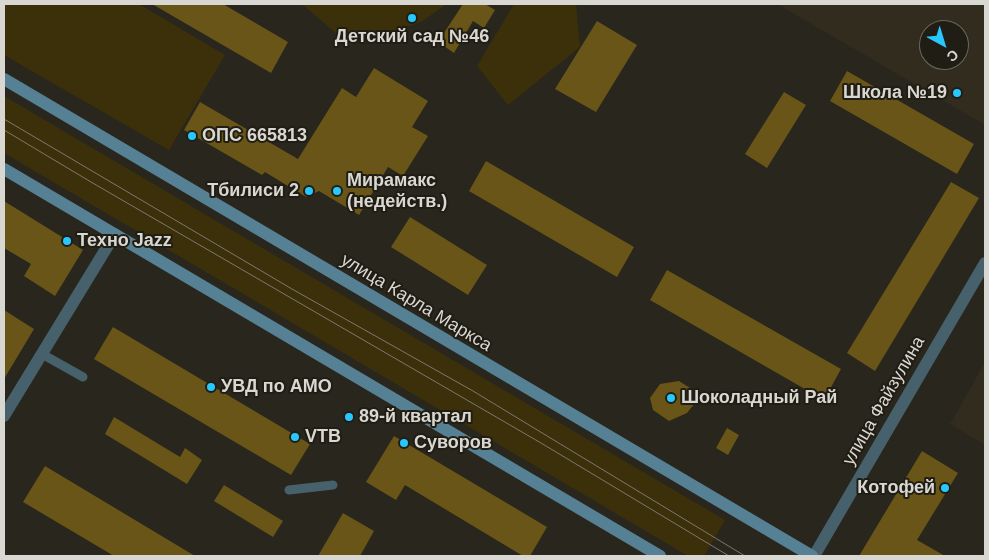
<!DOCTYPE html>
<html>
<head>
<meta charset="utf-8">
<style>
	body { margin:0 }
	#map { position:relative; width:989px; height:560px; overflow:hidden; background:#29261d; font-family:Arial,sans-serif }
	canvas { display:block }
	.frame { position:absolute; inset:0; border:5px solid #d9d7d1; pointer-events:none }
	.north { position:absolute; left:919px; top:20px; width:50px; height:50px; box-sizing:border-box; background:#201d14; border:1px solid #6a6760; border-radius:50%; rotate:141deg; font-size:14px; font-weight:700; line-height:20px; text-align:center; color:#d9d7d1 }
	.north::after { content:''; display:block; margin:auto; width:18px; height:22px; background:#28c8ff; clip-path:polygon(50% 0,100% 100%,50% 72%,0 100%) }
</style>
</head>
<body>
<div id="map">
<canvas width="989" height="560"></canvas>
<div class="frame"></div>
<div class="north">С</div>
</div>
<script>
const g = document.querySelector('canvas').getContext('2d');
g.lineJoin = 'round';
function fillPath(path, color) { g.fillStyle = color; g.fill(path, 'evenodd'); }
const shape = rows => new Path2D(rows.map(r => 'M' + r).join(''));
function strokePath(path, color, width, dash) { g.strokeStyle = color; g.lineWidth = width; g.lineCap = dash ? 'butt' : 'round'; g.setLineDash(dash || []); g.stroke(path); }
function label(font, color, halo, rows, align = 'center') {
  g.font = font + ' Arial,sans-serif'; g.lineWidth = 4; g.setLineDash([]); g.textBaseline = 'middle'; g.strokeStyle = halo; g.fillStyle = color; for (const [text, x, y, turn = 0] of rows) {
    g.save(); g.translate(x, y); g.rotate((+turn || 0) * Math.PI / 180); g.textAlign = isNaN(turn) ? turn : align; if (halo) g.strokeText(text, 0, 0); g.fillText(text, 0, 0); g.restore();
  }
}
const built = shape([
	[777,4,985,4,985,125],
	[929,30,959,30,959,60,929,60],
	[985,362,985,445,950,424]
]);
const green = shape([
	[4,4,139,4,225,55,169,150,4,55],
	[302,4,447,4,421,22,350,45],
	[514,4,576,4,580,47,508,105,477,66],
	[4,96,725,520,704,556,688,556,4,153]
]);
const building = shape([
	[152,4,223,4,288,42,271,73],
	[463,4,485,4,495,10,484,28,473,21,454,53,438,42],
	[597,21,637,45,596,112,555,89],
	[374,68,428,101,412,127,428,136,403,176,388,167,359,215,319,191,306,197,265,172,262,175,184,130,200,102,298,159,342,88,356,97],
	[847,71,974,144,957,174,830,101],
	[784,92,806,105,767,168,745,154],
	[486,161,634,247,617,277,469,191],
	[951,182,979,198,875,371,847,353],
	[4,201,83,250,55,296,24,276,31,264,4,248],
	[410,217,487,265,468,295,391,247],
	[667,270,841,369,824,400,650,300],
	[4,310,34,329,4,379],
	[113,327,310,444,291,475,94,359],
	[679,381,690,388,695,403,687,413,669,421,653,410,650,398,660,384],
	[114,417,180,457,185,448,202,460,187,484,105,434],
	[727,428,739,435,728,455,716,448],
	[394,436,547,527,530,556,523,556,405,485,396,500,366,482],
	[922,451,958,473,917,540,945,556,859,556],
	[45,466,195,556,114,556,23,502],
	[224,485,283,521,273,537,214,501],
	[343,513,374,531,360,556,318,556]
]);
const lane = shape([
	[42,354,83,377],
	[289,490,333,485]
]);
const street = shape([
	[4,416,115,234],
	[814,556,985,263]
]);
const secondary = shape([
	[4,79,812,556],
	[4,169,660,556]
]);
const tram = shape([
	[4,119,292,289,473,391,745,556],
	[4,130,91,182,541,443,729,556]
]);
const markers = [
	[412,18,5,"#28c8ff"],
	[957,93,5,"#28c8ff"],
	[192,136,5,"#28c8ff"],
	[309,191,5,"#28c8ff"],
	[337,191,5,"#28c8ff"],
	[67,241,5,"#28c8ff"],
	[211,387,5,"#28c8ff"],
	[671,398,5,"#28c8ff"],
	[349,417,5,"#28c8ff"],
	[295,437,5,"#28c8ff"],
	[404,443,5,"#28c8ff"],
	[945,488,5,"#28c8ff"]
];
const poiNames = [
	["Детский сад №46",412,37,"center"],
	["Школа №19",947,93,"right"],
	["ОПС 665813",202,136],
	["Мирамакс",347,181],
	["(недейств.)",347,202],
	["Тбилиси 2",299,191,"right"],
	["Техно Jazz",77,241],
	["УВД по АМО",221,387],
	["Шоколадный Рай",681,398],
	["89-й квартал",359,417],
	["VTB",305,437],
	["Суворов",414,443],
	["Котофей",935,488,"right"]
];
const streetNames = [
	["улица Карла Маркса",416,303,31],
	["улица Файзулина",884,401,-60]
];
fillPath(built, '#312c1d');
fillPath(green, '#3b3009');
fillPath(building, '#685517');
strokePath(lane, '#46616c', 9);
strokePath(street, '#46616c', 12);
strokePath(secondary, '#568194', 12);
strokePath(tram, '#7b7871', 1);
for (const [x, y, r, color] of markers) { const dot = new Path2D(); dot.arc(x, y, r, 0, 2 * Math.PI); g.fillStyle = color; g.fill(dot); strokePath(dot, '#201d14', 2); }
label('bold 18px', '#d9d7d1', '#201d14', poiNames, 'left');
label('18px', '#d9d7d1', '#201d14', streetNames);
</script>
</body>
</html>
